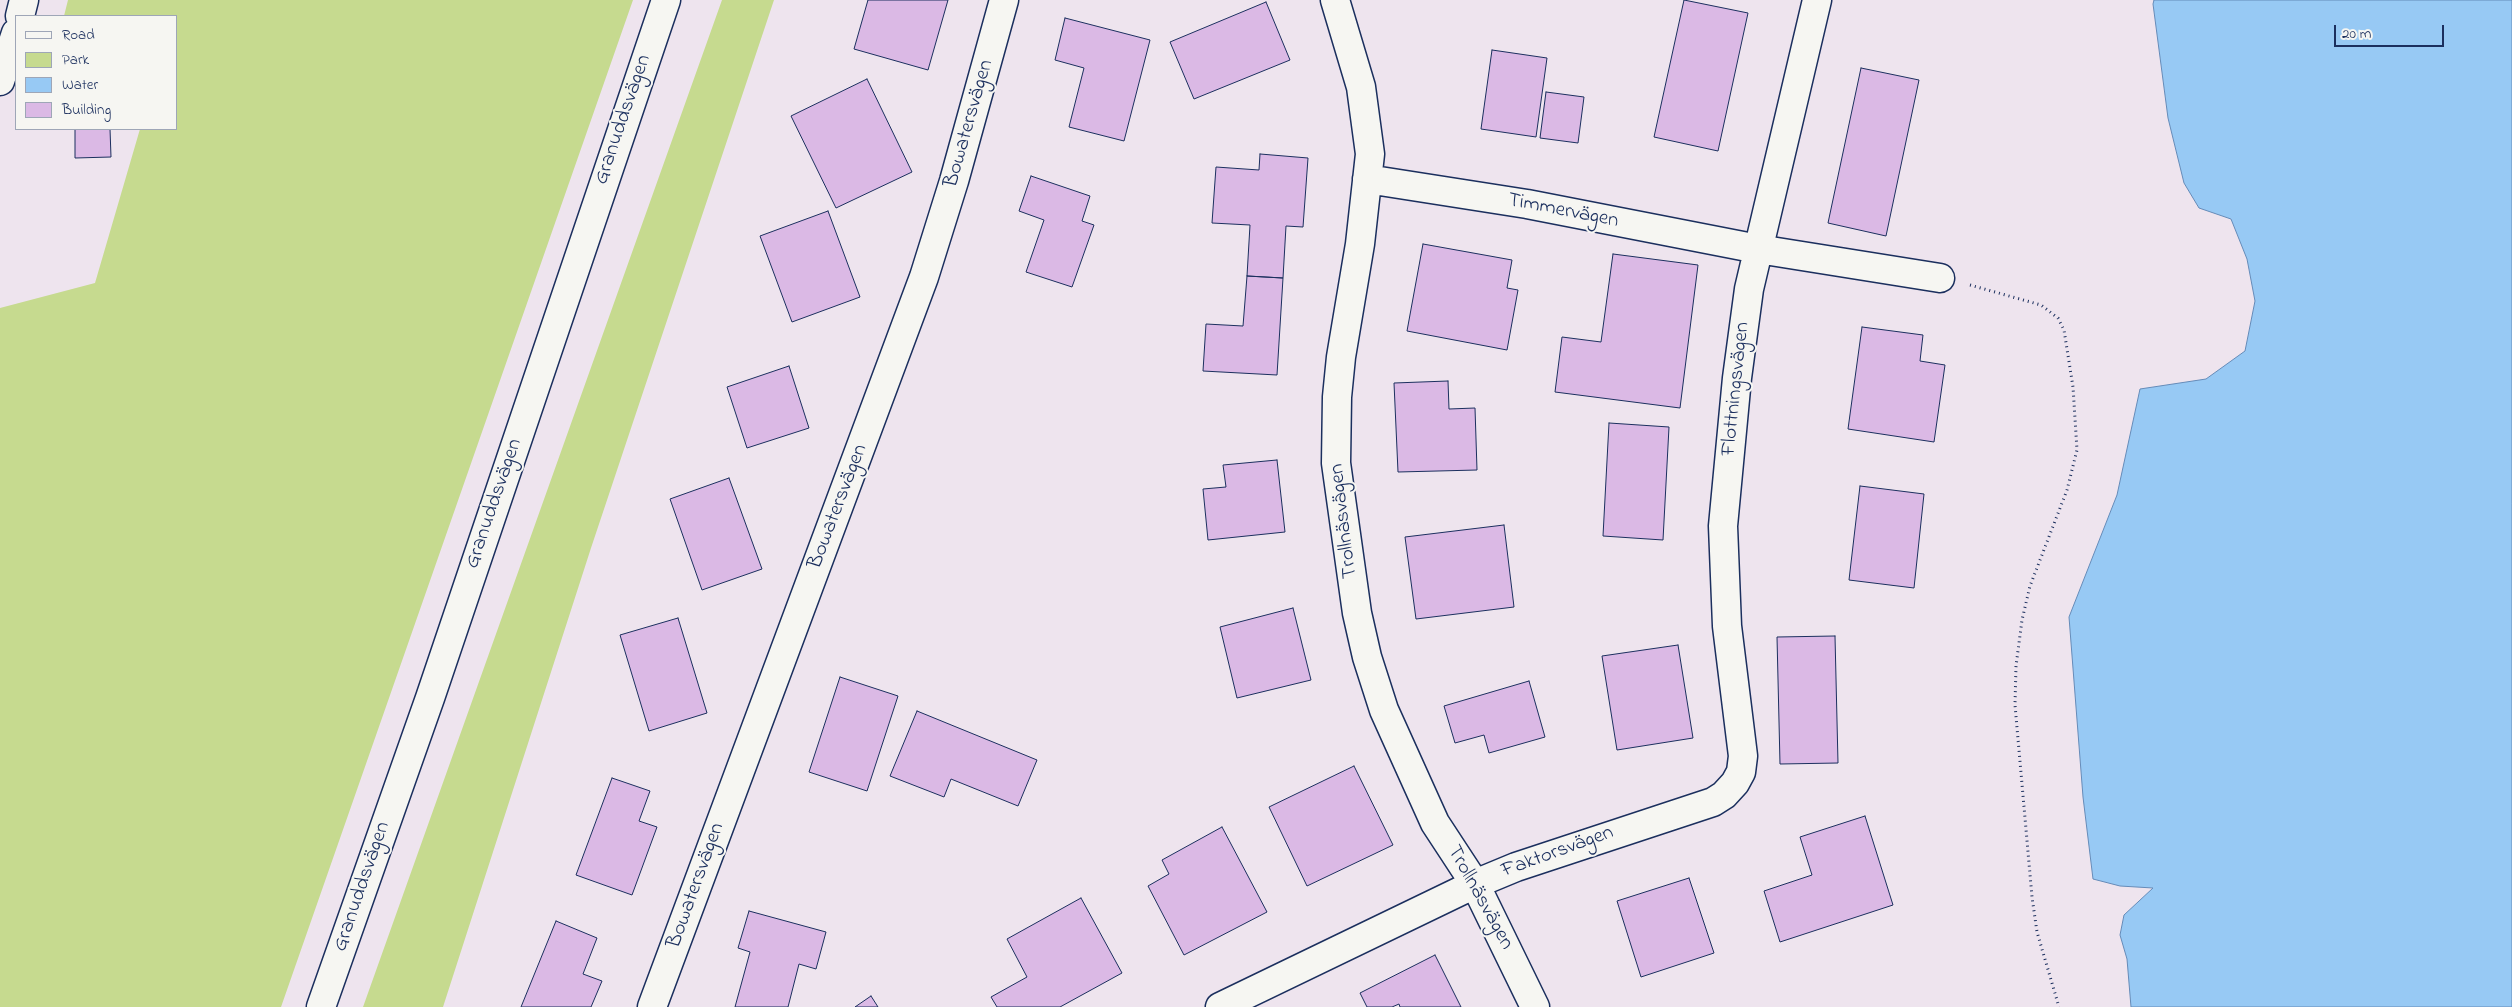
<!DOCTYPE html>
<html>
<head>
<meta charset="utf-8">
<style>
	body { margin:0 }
	#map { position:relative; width:2512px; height:1007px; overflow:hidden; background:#eee4ee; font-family:"Indie Flower",sans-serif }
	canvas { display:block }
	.legend { position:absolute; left:15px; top:15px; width:162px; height:115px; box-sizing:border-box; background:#f6f6f2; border:1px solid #9ea6b7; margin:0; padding:6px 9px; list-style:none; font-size:15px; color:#1b2f5e }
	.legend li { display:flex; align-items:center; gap:10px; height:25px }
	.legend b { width:25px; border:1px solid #9ea6b7 }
	.scale { position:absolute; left:2334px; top:25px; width:110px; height:22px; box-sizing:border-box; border:2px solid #1b2f5e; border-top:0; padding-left:6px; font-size:15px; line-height:18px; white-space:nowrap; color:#1b2f5e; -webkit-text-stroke:4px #f6f6f2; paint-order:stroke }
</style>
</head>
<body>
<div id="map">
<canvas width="2512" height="1007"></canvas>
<ul class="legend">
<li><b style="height:6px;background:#f6f6f2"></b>Road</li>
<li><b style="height:14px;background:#c6da8f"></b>Park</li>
<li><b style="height:14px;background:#97c9f4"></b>Water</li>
<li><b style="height:14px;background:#dbb9e5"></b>Building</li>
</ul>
<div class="scale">20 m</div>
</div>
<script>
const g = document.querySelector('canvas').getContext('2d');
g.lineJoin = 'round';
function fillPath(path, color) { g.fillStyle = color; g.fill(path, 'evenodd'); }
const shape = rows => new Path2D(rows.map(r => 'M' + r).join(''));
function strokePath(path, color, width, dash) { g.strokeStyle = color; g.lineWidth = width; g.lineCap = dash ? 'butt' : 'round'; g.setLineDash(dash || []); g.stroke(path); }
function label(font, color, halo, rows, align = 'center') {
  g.font = font + ' "Indie Flower",sans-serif'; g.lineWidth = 4; g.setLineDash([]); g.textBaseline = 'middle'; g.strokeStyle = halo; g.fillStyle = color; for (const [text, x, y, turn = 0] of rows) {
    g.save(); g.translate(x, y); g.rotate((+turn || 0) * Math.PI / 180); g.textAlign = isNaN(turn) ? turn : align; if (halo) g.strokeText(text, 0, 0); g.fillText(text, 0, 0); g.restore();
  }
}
const green = shape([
	[68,0,633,0,281,1007,0,1007,0,308,95,283,140,129,176,129,176,16,64,16],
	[722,0,774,0,591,548,443,1007,363,1007]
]);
const water = shape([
	[2154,0,2512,0,2512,1007,2131,1007,2127,959,2120,935,2124,915,2153,888,2120,886,2093,879,2083,797,2069,617,2117,495,2140,389,2206,379,2245,351,2255,301,2247,259,2231,219,2199,208,2184,183,2168,118,2153,4,2154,0]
]);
const building = shape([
	[868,0,948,0,928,70,854,49,868,0],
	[1684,0,1748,13,1718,151,1654,137,1684,0],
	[1266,2,1290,60,1194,99,1170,42,1266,2],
	[1065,18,1150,40,1124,141,1069,127,1084,68,1055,60,1065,18],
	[1492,50,1547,58,1536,137,1481,129,1492,50],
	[1861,68,1919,80,1886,236,1828,223,1861,68],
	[867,79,912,172,836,208,791,116,867,79],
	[1546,92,1584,97,1578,143,1540,138,1546,92],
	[75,129,110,129,111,157,75,158,75,129],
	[1260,154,1308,158,1303,227,1286,226,1283,278,1247,276,1250,225,1212,223,1216,167,1259,170,1260,154],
	[1031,176,1090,196,1082,221,1094,225,1072,287,1026,272,1044,220,1019,211,1031,176],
	[828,211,860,297,792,322,760,236,828,211],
	[1423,244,1512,260,1507,288,1518,290,1507,350,1407,331,1423,244],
	[1613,254,1698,265,1680,408,1555,392,1562,337,1601,342,1613,254],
	[1247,276,1283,278,1277,375,1203,371,1206,324,1243,326,1247,276],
	[1862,327,1923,335,1920,361,1945,365,1934,442,1848,429,1862,327],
	[789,366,809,428,747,448,727,387,789,366],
	[1448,381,1449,409,1475,408,1477,470,1398,472,1394,383,1448,381],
	[1609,423,1669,427,1663,540,1603,536,1609,423],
	[1277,460,1285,532,1208,540,1203,489,1226,487,1223,465,1277,460],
	[729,478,762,569,702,590,670,499,729,478],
	[1860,486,1924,494,1914,588,1849,580,1860,486],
	[1504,525,1514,607,1416,619,1405,537,1504,525],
	[1293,608,1311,680,1237,698,1220,627,1293,608],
	[678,618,707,713,649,731,620,635,678,618],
	[1835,636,1838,763,1780,764,1777,637,1835,636],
	[1678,645,1693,738,1617,750,1602,656,1678,645],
	[840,677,898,696,867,791,809,772,840,677],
	[1529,681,1545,737,1489,753,1484,735,1455,743,1444,706,1529,681],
	[917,711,1037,760,1018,806,951,779,944,797,890,776,917,711],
	[1354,766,1393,845,1307,886,1269,807,1354,766],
	[612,778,650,791,639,821,657,827,632,895,576,875,612,778],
	[1865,816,1893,905,1780,942,1764,891,1812,875,1800,837,1865,816],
	[1222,827,1267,912,1184,955,1148,886,1169,874,1162,860,1222,827],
	[1689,878,1714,953,1641,977,1617,901,1689,878],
	[1081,898,1122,973,1060,1007,997,1007,991,997,1027,977,1007,939,1081,898],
	[749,911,826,932,816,969,799,964,788,1007,735,1007,750,952,738,948,749,911],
	[556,921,597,938,583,974,602,981,591,1007,521,1007,556,921],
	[1435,955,1461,1007,1400,1007,1399,1004,1392,1007,1367,1007,1360,993,1435,955],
	[871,996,878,1007,855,1007,871,996]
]);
const path = shape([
	[1970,285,2041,305,2058,318,2064,330,2073,387,2077,450,2067,490,2030,586,2022,620,2016,666,2015,705,2032,897,2037,932,2059,1007]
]);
const minor = shape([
	[1335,0,1361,87,1370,154,1360,244,1341,357,1337,397,1336,463,1357,613,1367,657,1384,710,1435,823,1475,884,1535,1007],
	[20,16,24,0],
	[0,81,16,33],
	[1367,179,1527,204,1758,249,1940,278],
	[321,1007,430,698,666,0],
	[652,1007,924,277,954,181,1004,0],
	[1220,1007,1475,884,1516,867,1713,802,1724,795,1735,783,1741,772,1743,756,1727,626,1723,526,1737,378,1749,289,1817,0]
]);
const streetNames = [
	["Granuddsvägen",624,120,-71],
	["Bowatersvägen",970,124,-74],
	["Timmervägen",1563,212,11],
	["Flottningsvägen",1737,389,-84],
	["Granuddsvägen",495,504,-71],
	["Bowatersvägen",839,507,-69],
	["Trollnäsvägen",1345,521,-97],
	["Faktorsvägen",1558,853,-20],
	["Bowatersvägen",697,886,-70],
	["Granuddsvägen",363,887,-71],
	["Trollnäsvägen",1479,898,61]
];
fillPath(green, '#c6da8f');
fillPath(water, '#97c9f4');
strokePath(water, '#658bb8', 1);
fillPath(building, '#dbb9e5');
strokePath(building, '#1b2f5e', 1);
strokePath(minor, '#1b2f5e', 31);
strokePath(path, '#1b2f5e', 3, [1, 4]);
strokePath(minor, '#f6f6f2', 28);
label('21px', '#1b2f5e', '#f6f6f2', streetNames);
</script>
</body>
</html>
